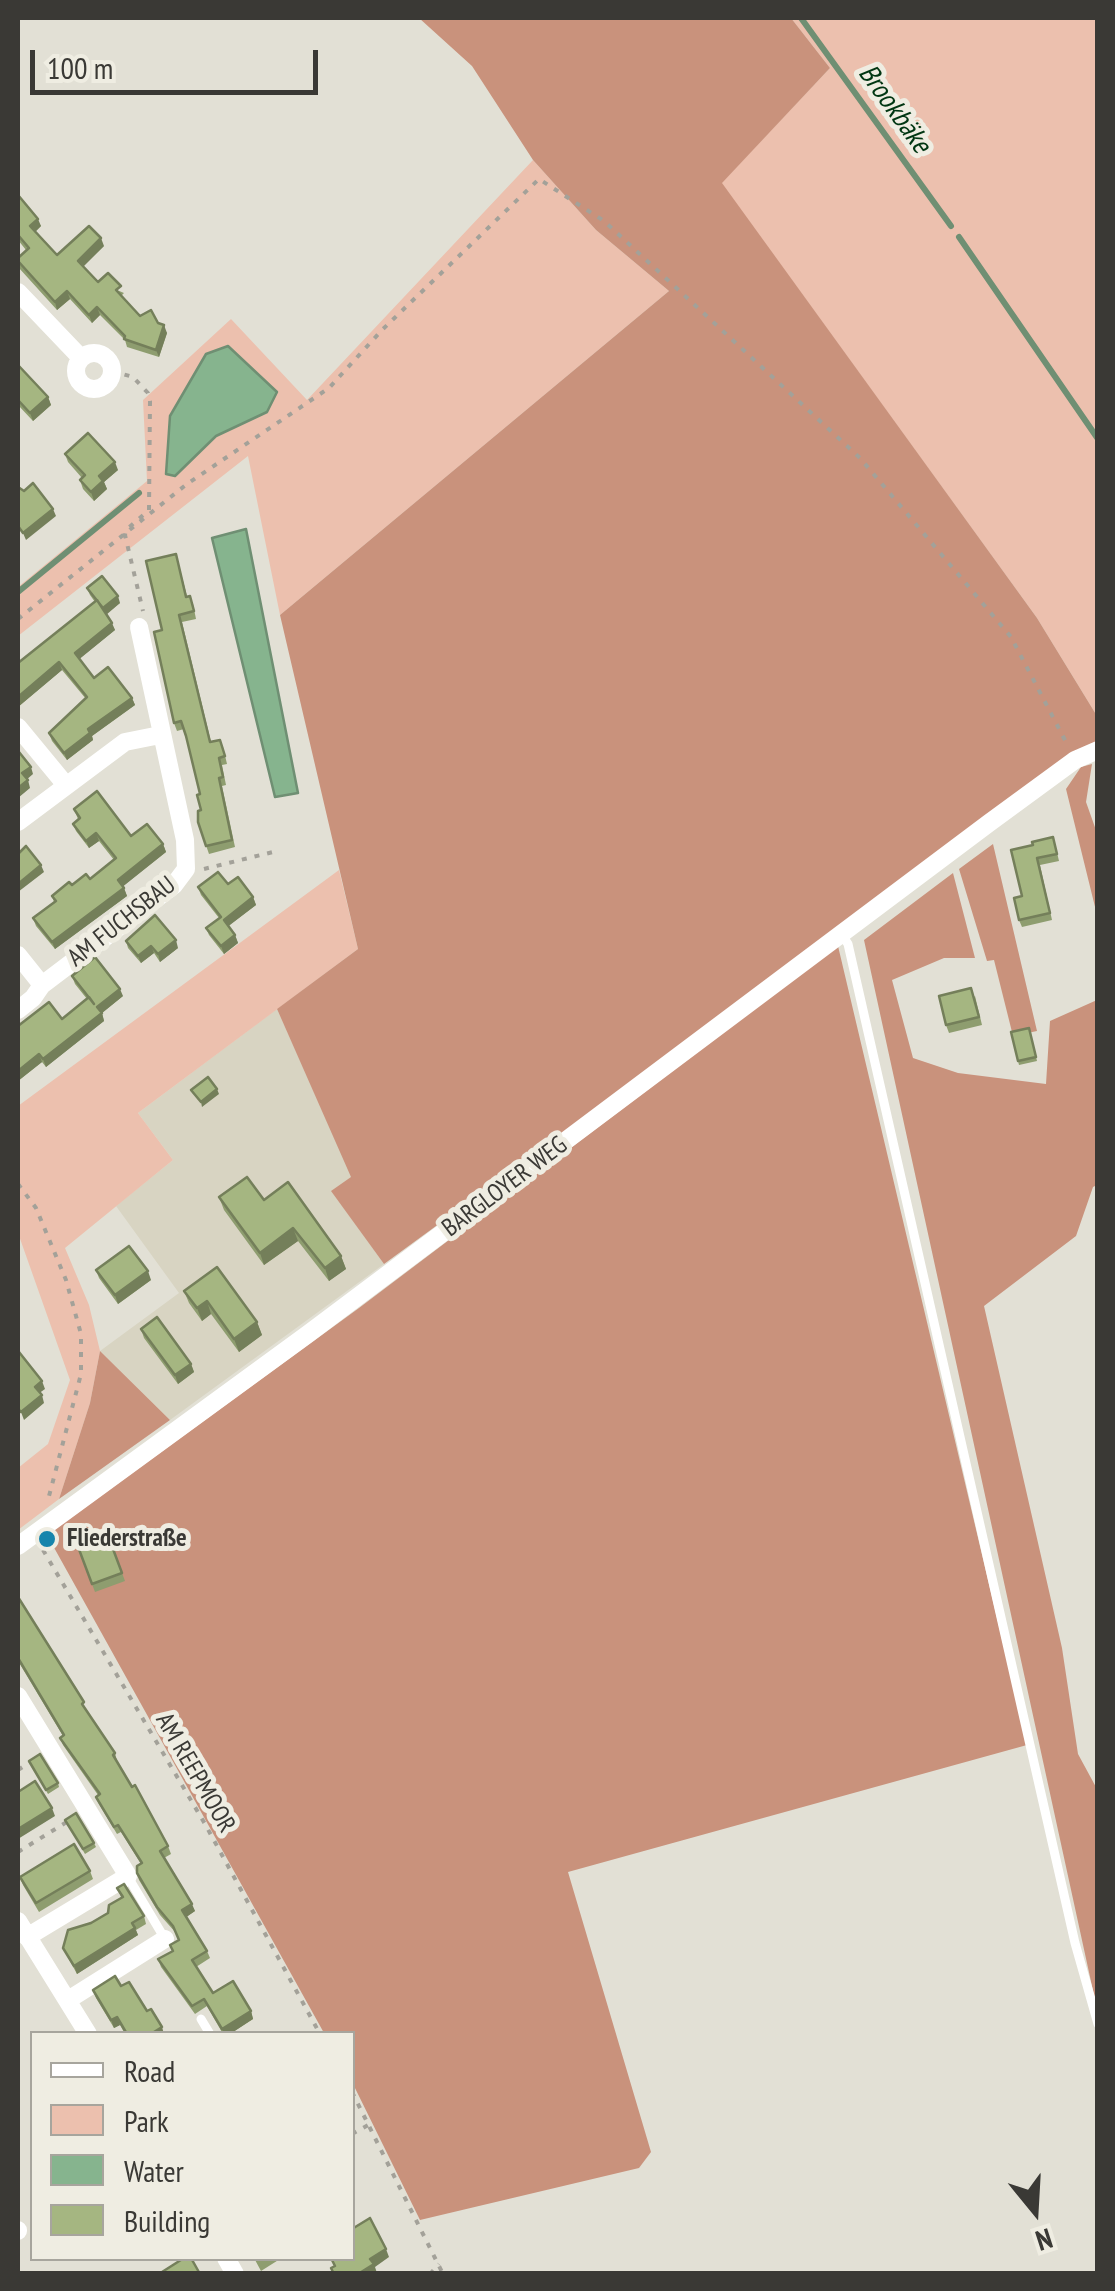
<!DOCTYPE html>
<html>
<head>
<meta charset="utf-8">
<style>
	body { margin:0 }
	#map { position:relative; width:1115px; height:2291px; overflow:hidden; background:#e2e0d5; font-family:"PT Sans Narrow",sans-serif }
	canvas { display:block }
	.frame { position:absolute; inset:0; border:20px solid #3a3935; pointer-events:none }
	.legend { position:absolute; left:30px; top:2031px; width:325px; height:230px; box-sizing:border-box; background:#efede2; border:2px solid #a7a59d; margin:0; padding:12px 18px; list-style:none; font-size:30px; color:#3a3935 }
	.legend li { display:flex; align-items:center; gap:20px; height:50px }
	.legend b { width:50px; border:2px solid #a7a59d }
	.north { position:absolute; left:985px; top:2161px; width:100px; height:100px; -webkit-text-stroke:8px #efede2; paint-order:stroke; rotate:162deg; font-size:28px; font-weight:700; line-height:40px; text-align:center; color:#3a3935 }
	.north::after { content:''; display:block; margin:auto; width:35px; height:45px; background:#3a3935; clip-path:polygon(50% 0,100% 100%,50% 72%,0 100%) }
	.scale { position:absolute; left:30px; top:50px; width:288px; height:45px; box-sizing:border-box; border:5px solid #3a3935; border-top:0; padding-left:12px; font-size:30px; line-height:35px; white-space:nowrap; color:#3a3935; -webkit-text-stroke:8px #efede2; paint-order:stroke }
</style>
</head>
<body>
<div id="map">
<canvas width="1115" height="2291"></canvas>
<div class="frame"></div>
<ul class="legend">
<li><b style="height:12px;background:#fff"></b>Road</li>
<li><b style="height:28px;background:#ecc0ae"></b>Park</li>
<li><b style="height:28px;background:#86b48e"></b>Water</li>
<li><b style="height:28px;background:#a5b681"></b>Building</li>
</ul>
<div class="north">N</div>
<div class="scale">100 m</div>
</div>
<script>
const g = document.querySelector('canvas').getContext('2d');
g.lineJoin = 'round';
function fillPath(path, color) { g.fillStyle = color; g.fill(path, 'evenodd'); }
const shape = rows => new Path2D(rows.map(r => 'M' + r).join(''));
function strokePath(path, color, width, dash) { g.strokeStyle = color; g.lineWidth = width; g.lineCap = dash ? 'butt' : 'round'; g.setLineDash(dash || []); g.stroke(path); }
function label(font, color, halo, rows, align = 'center') {
  g.font = font + ' "PT Sans Narrow",sans-serif'; g.lineWidth = 10; g.setLineDash([]); g.textBaseline = 'middle'; g.strokeStyle = halo; g.fillStyle = color; for (const [text, x, y, turn = 0] of rows) {
    g.save(); g.translate(x, y); g.rotate((+turn || 0) * Math.PI / 180); g.textAlign = isNaN(turn) ? turn : align; if (halo) g.strokeText(text, 0, 0); g.fillText(text, 0, 0); g.restore();
  }
}
const built = shape([
	[277,1009,352,1177,332,1191,384,1264,170,1420,100,1351,179,1293,116,1206,173,1160,138,1113]
]);
const green = shape([
	[791,18,1095,18,1098,22,1097,716,1037,618,721,183,830,68],
	[533,160,596,230,669,291,280,615,248,456,18,636,18,587,147,481,143,400,231,319,307,400],
	[339,870,358,949,138,1113,173,1160,65,1248,89,1305,100,1351,90,1403,59,1499,18,1530,18,1468,48,1444,70,1380,18,1233,18,1106]
]);
const forest = shape([
	[419,18,791,18,830,68,722,183,1037,618,1097,716,1097,741,1063,759,844,928,384,1264,331,1191,351,1177,277,1009,358,949,280,615,669,291,596,230,533,160,472,66],
	[1092,764,1086,802,1097,833,1097,915,1066,789,1081,767],
	[993,844,1037,1031,1013,1036,994,960,987,961,959,869],
	[953,873,975,958,944,958,892,980,913,1058,958,1073,1046,1084,1050,1021,1097,1000,1097,1185,1093,1187,1076,1236,984,1306,1062,1648,1078,1754,1097,1789,1097,2009,864,940],
	[838,946,1027,1745,568,1872,651,2152,639,2168,420,2220,353,2084,352,2034,324,2033,47,1535,359,1308],
	[100,1351,170,1420,59,1499,90,1403]
]);
const water = shape([
	[228,346,277,392,267,412,216,436,175,476,166,474,170,416,206,354,228,346],
	[246,529,298,793,275,797,212,538,246,529]
]);
const stream = shape([
	[801,18,951,226],
	[959,237,1098,439],
	[18,592,139,493]
]);
const path = shape([
	[112,371,133,377,148,393,150,401,149,510,126,530,125,535,143,611],
	[18,619,187,484,329,388,382,330,539,179,604,221,860,458,1011,637,1067,744],
	[204,869,277,851],
	[18,1184,36,1208,66,1280,81,1334,81,1374,48,1500],
	[43,1550,205,1824,320,2034],
	[18,1770,30,1762],
	[18,1852,70,1820],
	[352,2092,443,2274],
	[352,2134,370,2124],
	[430,2274,439,2264]
]);
const service = shape([
	[842,935,848,944,1075,1943,1098,2024],
	[128,1877,165,1939],
	[201,2019,210,2034]
]);
const minor = shape([
	[18,292,81,358],
	'76 371a18 18 0 1 1 36 0a18 18 0 1 1-36 0Z',
	[18,727,65,784],
	[18,822,125,742,160,735],
	[18,955,42,985,174,885,186,869,185,840,139,627],
	[18,1010,33,998,42,985],
	[18,1546,308,1334,989,823,1075,760,1098,750],
	[18,1696,128,1876,27,1937],
	[18,1921,88,2034],
	[68,2000,165,1939],
	[18,2230,18,2231],
	[226,2258,235,2274]
]);
const wall = shape([
	[18,195,41,226,35,232,57,255,104,246,83,266,98,282,124,293,121,296,140,316,158,323,167,333,159,357,127,347,125,340,100,315,92,323,70,299,57,310,19,268,18,258,26,250,18,240],
	[18,365,48,397,51,405,33,421,18,405],
	[65,454,118,470,104,482,107,489,94,501,83,489,80,480,82,478,68,462],
	[176,554,187,596,193,604,196,619,182,622,211,742,223,747,227,764,222,765,226,785,222,786,235,847,209,854,198,822,201,810,200,794,186,736,184,729,177,731,174,723,162,630],
	[87,588,120,603,106,614,115,630,79,659,94,678,132,698,135,705,92,736,93,740,67,760,52,741,49,733,86,699,62,670,18,707,95,602,90,595],
	[74,809,131,836,163,844,166,852,123,886,127,896,55,949,36,926,33,918,54,902,52,896,72,885,90,879,114,860,99,841,89,848,76,831,73,824,78,819],
	[1055,844,1059,861,1040,865,1052,920,1022,927,1019,920,1022,896,1011,850],
	[198,887,253,897,256,905,228,926,235,935,238,943,224,954,209,935,206,928,219,918,201,895],
	[126,941,178,948,160,962,154,953,141,963,128,948],
	[72,976,123,996,102,1013,104,1021,46,1067,42,1062,18,1081,62,1019,87,999,75,984],
	[975,996,982,1025,949,1033,946,1025],
	[1029,1028,1037,1061,1019,1065,1018,1061],
	[219,1197,264,1200,341,1256,346,1269,329,1281,298,1241,264,1265,224,1210],
	[96,1270,151,1280,118,1304,99,1278],
	[184,1291,257,1322,262,1335,239,1352,211,1314,202,1321,189,1303],
	[141,1329,191,1364,194,1372,178,1384,144,1338],
	[107,1533,125,1581,95,1592,77,1544],
	[18,1597,86,1711,115,1753,117,1761,168,1846,171,1854,164,1858,195,1911,186,1917,207,1951,210,1958,196,1967,213,1993,251,2011,253,2019,230,2034,223,2034,207,2006,195,2014,161,1967,158,1959,172,1951,170,1945,179,1940,176,1933,160,1915,139,1880,137,1873,141,1864,121,1832,117,1834,99,1804,96,1797,98,1795,63,1745,60,1738,63,1736,18,1661],
	[29,1761,58,1783,59,1787,48,1794],
	[65,1820,94,1843,96,1847,85,1854],
	[90,1871,93,1879,39,1912,23,1885,20,1877],
	[117,1888,144,1916,146,1924,136,1930,138,1935,77,1974,63,1948,91,1923,108,1913,121,1897],
	[121,1986,147,2011,164,2034,125,2034,120,2025,114,2028,96,1998,93,1990],
	[254,2258,280,2258,280,2259,261,2271]
]);
const shadedWall = shape([
	[38,219,41,226,33,234,30,226],
	[101,238,104,246,81,269,78,261],
	[67,291,70,299,57,310,55,302],
	[97,307,100,315,92,323,89,315],
	[164,325,167,333,159,357,156,350],
	[48,397,51,405,33,421,30,413],
	[115,462,118,470,104,482,107,489,94,501,91,492,99,476],
	[53,509,56,516,26,540,23,533],
	[118,596,120,603,106,615,103,608],
	[112,623,115,630,77,661,75,653],
	[59,662,62,670,18,707,18,697],
	[132,698,135,705,92,736,93,740,67,760,64,753,88,729],
	[31,767,33,774,25,781,22,773],
	[28,780,30,788,18,798,18,788],
	[96,833,99,841,89,848,86,841],
	[163,844,166,852,121,888,118,880],
	[41,865,44,872,18,892,20,899,18,902,18,884],
	[124,888,127,896,55,949,52,942],
	[253,897,256,905,226,928,224,920],
	[235,935,238,943,224,954,221,946],
	[176,940,178,948,160,962,158,954],
	[151,946,154,953,141,963,138,956],
	[120,989,123,996,102,1013,104,1021,46,1067,43,1059,97,1007],
	[39,1054,42,1062,18,1081,18,1071],
	[217,1089,219,1094,202,1107,201,1102],
	[293,1228,298,1241,264,1265,260,1253],
	[341,1256,346,1269,329,1281,325,1268],
	[148,1271,151,1280,118,1304,115,1295],
	[207,1301,211,1314,202,1321,197,1308],
	[257,1322,262,1335,239,1352,234,1339],
	[191,1364,194,1372,178,1384,175,1375],
	[42,1381,45,1389,38,1394,35,1387],
	[42,1395,44,1403,24,1420,21,1412],
	[52,1808,55,1816,18,1839,18,1829],
	[192,1904,195,1911,185,1918,182,1910],
	[135,1928,138,1935,77,1974,74,1966],
	[251,2011,253,2019,230,2034,224,2034,222,2029],
	[117,2017,120,2025,114,2028,111,2020],
	[162,2027,164,2034,154,2034,154,2032],
	[386,2249,389,2257,375,2267,377,2273,358,2274,370,2259]
]);
const building = shape([
	[18,195,38,219,30,226,57,255,89,226,101,238,78,261,98,282,108,273,121,286,116,290,140,316,151,310,158,323,164,325,156,350,124,339,125,336,97,307,89,315,67,291,55,302,18,261,18,258,29,248,18,235,18,195],
	[18,365,48,397,30,413,18,400,18,365],
	[88,433,115,462,99,476,103,481,91,492,80,480,85,475,65,454,88,433],
	[33,483,53,509,23,533,18,526,18,487,24,491,33,483],
	[176,554,186,597,190,596,194,611,179,615,210,742,220,740,225,756,219,758,223,777,219,778,232,840,206,846,198,822,198,811,201,810,197,795,200,794,186,736,181,721,174,723,154,632,162,630,146,561,176,554],
	[102,576,118,596,103,608,87,588,102,576],
	[97,600,112,623,75,653,94,678,108,667,132,698,88,729,90,733,64,753,49,733,87,697,59,662,18,697,18,663,97,600],
	[19,752,31,767,22,773,28,780,18,788,18,754,19,752],
	[97,791,131,836,147,824,163,844,118,880,124,888,52,942,33,918,56,901,52,896,69,882,72,885,86,874,90,879,116,858,96,833,86,841,73,824,80,818,74,809,97,791],
	[1053,837,1057,854,1037,858,1050,913,1019,920,1014,898,1022,896,1011,850,1033,845,1032,842,1053,837],
	[26,846,41,865,18,884,18,854,26,846],
	[218,872,228,884,238,877,253,897,224,920,235,935,221,946,206,928,221,917,198,887,218,872],
	[155,915,176,940,158,954,151,946,138,956,126,941,155,915],
	[95,957,120,989,97,1007,102,1013,43,1059,39,1054,18,1071,18,1026,49,1002,62,1019,89,997,94,1004,72,976,95,957],
	[971,988,979,1017,946,1025,939,996,971,988],
	[1029,1028,1036,1057,1018,1061,1011,1032,1029,1028],
	[208,1077,217,1089,201,1102,191,1090,208,1077],
	[247,1177,264,1200,288,1182,341,1256,325,1268,293,1228,260,1253,219,1197,247,1177],
	[129,1246,148,1271,115,1295,96,1270,129,1246],
	[217,1267,257,1322,234,1339,207,1301,197,1308,184,1291,217,1267],
	[157,1317,191,1364,175,1375,141,1329,157,1317],
	[18,1348,19,1352,42,1381,35,1387,42,1395,21,1412,19,1410,18,1411,18,1348],
	[107,1533,122,1573,92,1584,77,1544,107,1533],
	[18,1597,84,1702,82,1704,115,1753,113,1755,132,1787,135,1785,168,1846,160,1851,192,1904,182,1910,207,1951,192,1960,213,1993,233,1981,251,2011,222,2029,204,1999,192,2006,158,1959,173,1951,170,1945,179,1940,173,1926,157,1907,137,1873,137,1866,142,1863,118,1825,114,1827,96,1797,100,1794,60,1738,64,1735,18,1658,18,1597],
	[40,1754,58,1783,46,1790,29,1761,40,1754],
	[35,1781,52,1808,18,1829,18,1792,35,1781],
	[76,1813,94,1843,83,1849,65,1820,76,1813],
	[74,1844,90,1871,36,1903,20,1877,74,1844],
	[124,1884,144,1916,132,1923,135,1928,74,1966,63,1948,68,1930,91,1923,108,1913,109,1905,123,1897,117,1888,124,1884],
	[115,1976,121,1986,129,1982,147,2011,151,2009,162,2027,154,2032,155,2034,127,2034,117,2017,111,2020,93,1990,115,1976],
	[370,2218,386,2249,370,2259,374,2264,358,2274,334,2274,331,2268,335,2266,331,2258,352,2258,352,2229,370,2218],
	[184,2258,191,2258,200,2274,163,2274,162,2272,184,2258]
]);
const markers = [
	[47,1539,10,"#1785ac"]
];
const streetNames = [
	["AM FUCHSBAU",122,922,-38],
	["BARGLOYER WEG",505,1187,-37],
	["AM REEPMOOR",195,1773,60]
];
const poiNames = [
	["Fliederstraße",67,1539]
];
const waterNames = [
	["Brookbäke",894,109,54]
];
fillPath(built, '#d8d4c2');
fillPath(green, '#ecc0ae');
fillPath(forest, '#c9927c');
fillPath(water, '#86b48e');
strokePath(water, '#6f8f73', 2.5);
strokePath(stream, '#6f8f73', 6);
strokePath(path, '#a3a199', 4, [5, 8]);
strokePath(service, '#fff', 9);
strokePath(minor, '#fff', 18);
fillPath(wall, '#8e9d6f');
fillPath(shadedWall, '#747f5a');
fillPath(building, '#a5b681');
strokePath(building, '#747f5a', 2.5);
for (const [x, y, r, color] of markers) { const dot = new Path2D(); dot.arc(x, y, r, 0, 2 * Math.PI); g.fillStyle = color; g.fill(dot); strokePath(dot, '#efede2', 4); }
label('25px', '#3a3935', '#efede2', streetNames);
label('bold 25px', '#3a3935', '#efede2', poiNames, 'left');
label('italic 28px', '#003612', '#efede2', waterNames);
</script>
</body>
</html>
